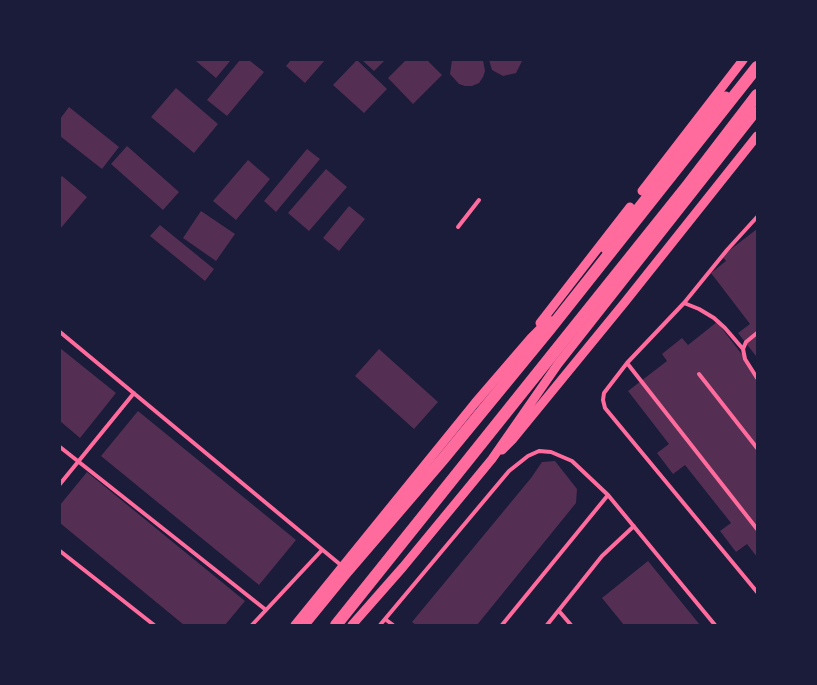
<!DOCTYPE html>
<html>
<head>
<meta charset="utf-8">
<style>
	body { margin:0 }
	#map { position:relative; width:817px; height:685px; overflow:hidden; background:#1b1b3a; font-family:"Open Sans",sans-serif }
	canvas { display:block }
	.frame { position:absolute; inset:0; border:61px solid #1b1b3a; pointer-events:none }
</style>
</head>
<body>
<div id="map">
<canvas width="817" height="685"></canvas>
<div class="frame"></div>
</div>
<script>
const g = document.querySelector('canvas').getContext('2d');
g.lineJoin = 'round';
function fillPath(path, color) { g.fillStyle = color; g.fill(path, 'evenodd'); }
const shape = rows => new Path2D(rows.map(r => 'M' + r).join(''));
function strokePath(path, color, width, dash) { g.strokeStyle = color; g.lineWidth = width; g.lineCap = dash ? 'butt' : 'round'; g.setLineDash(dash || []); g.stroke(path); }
const building = shape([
	[197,60,231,60,216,78,196,61],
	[240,60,249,60,264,72,227,116,207,100],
	[291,60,325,60,305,83,286,66],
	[357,60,387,89,364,113,333,85],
	[362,60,385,60,374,71],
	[406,60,427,60,442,75,413,104,388,78],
	[452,60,483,60,485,71,483,77,479,83,472,86,465,86,459,84,450,74],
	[489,60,522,60,522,61,516,73,503,76,492,70],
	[176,88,218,124,194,153,151,117],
	[69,107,119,147,102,169,60,136,60,119],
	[127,146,179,192,163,210,111,164],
	[307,149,320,159,276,212,264,201],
	[248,160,270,179,236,220,213,201],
	[326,169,347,187,309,231,288,213],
	[62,176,87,197,60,229,60,178],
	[349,206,365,219,339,251,323,238],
	[201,211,235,234,216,261,183,238],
	[160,225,214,269,205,281,150,236],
	[757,229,757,355,756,356,738,333,750,324,711,273,726,261,722,256],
	[717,322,757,374,757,557,747,544,736,552,720,531,731,523,685,465,673,474,657,453,669,444,628,391,667,361,662,354,682,338,688,345],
	[60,348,116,393,80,438,60,421],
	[379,349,438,402,414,429,355,376],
	[138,411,296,540,259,585,101,456],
	[555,461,577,489,576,503,477,625,416,625,412,622,531,478,542,462],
	[87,472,245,601,225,625,184,625,60,523,60,505],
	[648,561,700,625,624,625,602,598]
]);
const service = shape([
	[458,227,479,200],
	[684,303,727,250,757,217],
	[60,332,342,566],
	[757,333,746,342,743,349,745,359,757,378],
	[627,363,684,303,699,309,714,318,725,328,743,349],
	[699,374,757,448],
	[60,447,266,610],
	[60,484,134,393],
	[608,495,715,625],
	[757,529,627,363,604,393,603,400,605,408,757,592],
	[60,551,154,625],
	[559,611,571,625],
	[385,619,393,625],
	[252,625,322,550],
	[380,625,509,471,528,456,539,451,551,452,572,461,608,495,502,625],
	[547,625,602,556,634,526]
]);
const tertiary = shape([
	[642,191,743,60],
	[605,249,726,96],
	[540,323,630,207],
	[502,450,513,439,625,302,757,136],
	[295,625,475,403,531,338,549,320],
	[352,625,403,567,492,459,558,364,757,111]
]);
const primary = shape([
	[303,625,347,571,443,459,549,330,757,67],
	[336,625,688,185,757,95]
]);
fillPath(building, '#542f53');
strokePath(service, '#ff6b9d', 4);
strokePath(tertiary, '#ff6b9d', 9);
strokePath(primary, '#ff6b9d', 12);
</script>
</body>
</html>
